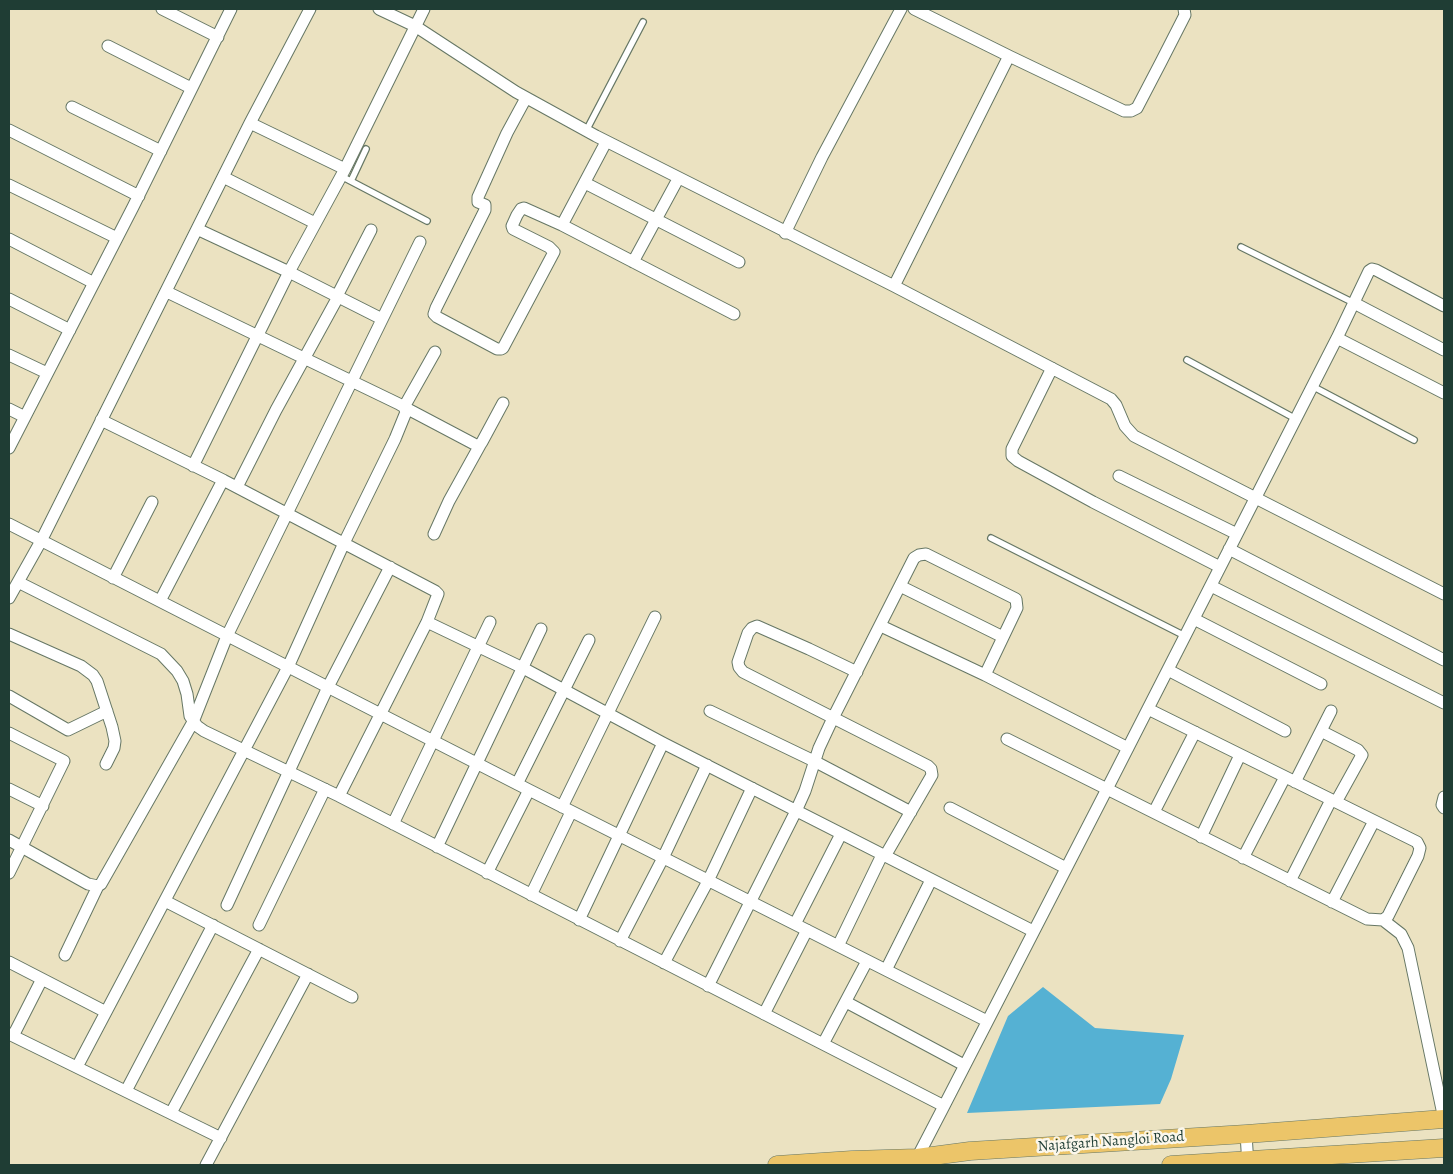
<!DOCTYPE html>
<html>
<head>
<meta charset="utf-8">
<style>
	body { margin:0 }
	#map { position:relative; width:1453px; height:1174px; overflow:hidden; background:#ebe2c1; font-family:Alegreya,serif }
	canvas { display:block }
	.frame { position:absolute; inset:0; border:10px solid #1f3d34; pointer-events:none }
</style>
</head>
<body>
<div id="map">
<canvas width="1453" height="1174"></canvas>
<div class="frame"></div>
</div>
<script>
const g = document.querySelector('canvas').getContext('2d');
g.lineJoin = 'round';
function fillPath(path, color) { g.fillStyle = color; g.fill(path, 'evenodd'); }
const shape = rows => new Path2D(rows.map(r => 'M' + r).join(''));
function strokePath(path, color, width, dash) { g.strokeStyle = color; g.lineWidth = width; g.lineCap = dash ? 'butt' : 'round'; g.setLineDash(dash || []); g.stroke(path); }
function label(font, color, halo, rows, align = 'center') {
  g.font = font + ' Alegreya,serif'; g.lineWidth = 5; g.setLineDash([]); g.textBaseline = 'middle'; g.strokeStyle = halo; g.fillStyle = color; for (const [text, x, y, turn = 0] of rows) {
    g.save(); g.translate(x, y); g.rotate((+turn || 0) * Math.PI / 180); g.textAlign = isNaN(turn) ? turn : align; if (halo) g.strokeText(text, 0, 0); g.fillText(text, 0, 0); g.restore();
  }
}
const water = shape([
	[1043,987,1095,1028,1184,1035,1171,1079,1160,1104,967,1113,1008,1016]
]);
const service = shape([
	[586,131,643,22],
	[341,176,427,221],
	[351,181,366,149],
	[1241,247,1354,303],
	[1187,360,1296,419],
	[1312,386,1414,440],
	[991,538,1185,636]
]);
const minor = shape([
	[162,9,218,37],
	[379,9,415,26,516,92,596,136,894,286,1111,399,1116,405,1125,426,1134,436,1444,594],
	[108,46,191,88],
	[1009,56,1124,111,1131,111,1137,108,1161,62,1185,15,1184,9],
	[526,98,507,133,478,197,478,202,485,205,485,210,436,308,434,314,437,317,497,349,501,349,503,348,554,252,549,247,513,229,512,226,517,215,521,209,524,208,562,225,734,314],
	[72,107,161,151],
	[250,123,345,169],
	[9,130,139,196],
	[223,177,315,223],
	[585,183,739,262],
	[9,185,117,238],
	[562,225,606,142],
	[197,229,289,272,382,319],
	[785,233,822,157,901,9],
	[9,239,94,283],
	[633,262,678,179],
	[894,286,1009,56,914,9],
	[337,296,371,230],
	[9,299,70,330],
	[1354,303,1444,350],
	[1337,338,1444,393],
	[435,352,404,407,476,445,480,445,482,442,503,403],
	[9,355,47,373],
	[1052,368,1012,449,1012,456,1018,461,1093,502,1220,567],
	[9,409,25,417],
	[101,420,223,480,435,591,438,594,436,599,427,622,339,796],
	[9,448,133,207,231,9],
	[193,466,289,272,345,169,424,9],
	[1119,476,1237,534],
	[237,487,276,410,338,297],
	[9,524,529,790,987,1021],
	[434,534,449,501,480,445],
	[1229,549,1444,660],
	[113,578,152,502],
	[18,582,161,654,177,671,183,681,187,694,190,716,197,726,204,731,339,796,944,1106],
	[900,586,1003,637],
	[1211,586,1444,703],
	[9,598,41,541,250,123,310,9],
	[160,601,223,480],
	[1194,619,1321,684],
	[427,622,523,668,663,743,1033,931],
	[881,626,985,675],
	[9,634,81,666,93,675,97,681,112,727,115,741,114,748,106,764],
	[1168,670,1285,731],
	[857,672,809,649,757,626,752,628,748,633,738,662,739,667,743,672,928,766,931,769,932,775,888,851],
	[9,696,68,730,107,711],
	[710,711,814,761,911,812],
	[1321,731,1358,750,1362,755,1336,802],
	[9,733,64,761,9,873],
	[1007,739,1367,919,1383,920,1388,916,1418,856,1420,848,1417,842,1148,709],
	[1295,782,1331,711],
	[517,784,589,640],
	[9,789,43,806],
	[1444,797,1442,805,1444,808],
	[562,807,655,617],
	[950,808,1066,868],
	[1154,812,1195,732],
	[393,824,490,622],
	[1201,837,1240,755],
	[9,840,88,884,98,886,101,884,193,722,227,636,420,242],
	[437,847,541,629],
	[1243,858,1285,777],
	[487,873,529,790],
	[1290,881,1331,800],
	[531,895,571,812],
	[165,901,352,997],
	[1332,902,1374,821],
	[227,905,328,687,390,567],
	[579,920,663,743],
	[1383,920,1401,934,1408,948,1444,1119],
	[795,924,841,834],
	[259,925,325,789],
	[620,941,663,858,707,765],
	[838,946,882,855],
	[65,955,98,886],
	[9,962,106,1012],
	[664,963,708,881,752,788],
	[886,970,931,880],
	[708,986,796,811,805,791,819,748,833,718,914,558,919,555,926,554,1016,599,1017,608,985,675,1128,748],
	[846,1002,964,1065],
	[764,1014,807,930],
	[9,1034,221,1138],
	[13,1036,42,979],
	[823,1044,867,961],
	[77,1067,288,667,344,543,395,439,406,412,404,407,399,404,167,292],
	[126,1091,213,925],
	[171,1113,259,949],
	[1246,1134,1248,1165],
	[918,1161,917,1158,944,1106,1107,789,1337,338,1369,271,1372,269,1376,270,1444,306],
	[206,1165,308,974]
]);
const primary = shape([
	[777,1165,852,1160,917,1158,970,1151,1246,1134,1444,1119],
	[1171,1165,1444,1148]
]);
const streetNames = [
	["Najafgarh Nangloi Road",1111,1142,-4]
];
fillPath(water, '#55b1d3');
strokePath(service, '#667765', 8);
strokePath(minor, '#667765', 13);
strokePath(primary, '#667765', 19);
strokePath(service, '#fff', 5.5);
strokePath(minor, '#fff', 11);
strokePath(primary, '#ecc569', 18);
label('15px', '#1f3d34', '#fbf7ec', streetNames);
</script>
</body>
</html>
